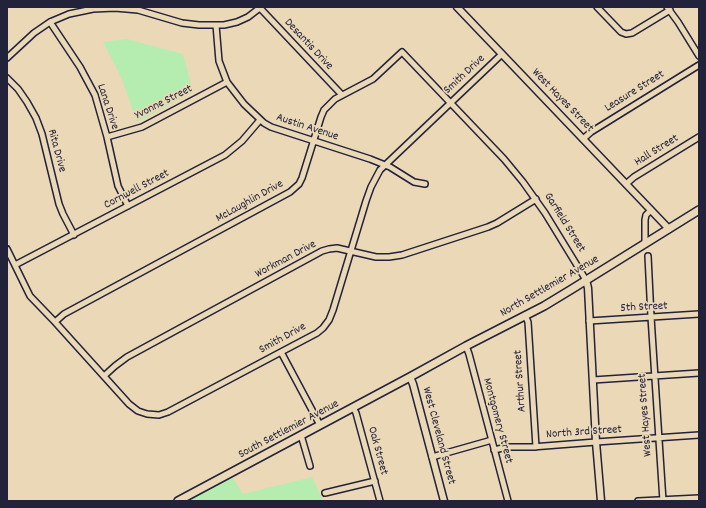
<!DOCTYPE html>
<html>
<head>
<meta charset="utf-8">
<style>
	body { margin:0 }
	#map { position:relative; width:706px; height:508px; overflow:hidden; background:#ebd8b6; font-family:Dekko,sans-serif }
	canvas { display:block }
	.frame { position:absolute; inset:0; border:8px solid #22223b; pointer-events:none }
</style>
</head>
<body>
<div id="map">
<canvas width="706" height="508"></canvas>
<div class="frame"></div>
</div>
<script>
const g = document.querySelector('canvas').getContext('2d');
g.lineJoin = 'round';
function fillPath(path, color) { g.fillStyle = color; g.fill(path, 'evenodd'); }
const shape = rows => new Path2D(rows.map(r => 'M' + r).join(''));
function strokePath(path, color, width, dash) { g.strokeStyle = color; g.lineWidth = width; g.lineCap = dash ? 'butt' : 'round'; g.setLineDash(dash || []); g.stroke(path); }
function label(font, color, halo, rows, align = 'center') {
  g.font = font + ' Dekko,sans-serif'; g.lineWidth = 3.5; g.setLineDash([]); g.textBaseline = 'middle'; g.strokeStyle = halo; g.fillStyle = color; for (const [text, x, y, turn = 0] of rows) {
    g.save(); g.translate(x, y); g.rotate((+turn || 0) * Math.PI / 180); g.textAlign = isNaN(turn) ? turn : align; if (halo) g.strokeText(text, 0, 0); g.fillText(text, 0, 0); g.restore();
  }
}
const green = shape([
	[127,39,183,54,193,92,137,122,121,77,103,42],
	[232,477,243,494,312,477,323,501,186,501,207,489]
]);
const minor = shape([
	[597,7,621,32,626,34,632,33,670,10],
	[667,7,678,22,699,56],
	[260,8,342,95],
	[50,22,80,67,95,95,107,137,118,186,128,206],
	[216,25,219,61,227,82,244,104,264,123,271,127,370,159,390,167,414,182,425,184],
	[7,58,34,33,50,22,69,14,93,9,115,8,138,10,182,23,199,25,224,25,237,22,248,17,261,7],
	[7,78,18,89,27,102,36,118,42,134,59,204,63,214,74,235],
	[107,137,142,127,227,82],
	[583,139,591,132,699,65],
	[626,184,634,177,699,137],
	[645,243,645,220,646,215,651,210],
	[7,249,30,296,55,322,129,404,138,411,147,414,159,415,168,412,281,352,317,333,323,328,329,320,333,310,366,201,371,187,380,170,502,54],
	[648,256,651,317,663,501],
	[15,265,225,155,242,141,260,120],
	[525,315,528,322,536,447],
	[589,321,699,314],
	[55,322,64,314,290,192,299,184,302,178,321,117,324,110,335,99,373,79,402,52,504,159,523,182,545,213,586,280],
	[466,346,469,354,508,501],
	[281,352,320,425],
	[104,376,115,366,127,357,322,251,329,249,337,248,376,257,389,257,402,255,488,227,497,223,536,199],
	[593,380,699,373],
	[353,407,356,413,380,501],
	[301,435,310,466],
	[494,450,507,447,532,447,596,442,699,435],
	[432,457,492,440],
	[325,493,375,481],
	[638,501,699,498]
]);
const tertiary = shape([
	[457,7,669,229],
	[586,280,588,288,596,442,601,501],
	[410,377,413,384,444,501]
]);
const secondary = shape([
	[178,501,410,377,466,346,544,306,572,289,699,210]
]);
const streetNames = [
	["Desantis Drive",308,45,47],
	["Smith Drive",465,75,-43],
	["Leasure Street",635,92,-32],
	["West Hayes Street",562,101,46],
	["Yvonne Street",164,103,-27],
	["Lana Drive",107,107,72],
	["Austin Avenue",307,128,18],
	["Rita Drive",56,151,75],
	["Hall Street",657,151,-32],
	["Cornwell Street",137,190,-28],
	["McLaughlin Drive",250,202,-29],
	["Garfield Street",564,223,58],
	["Workman Drive",286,260,-28],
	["North Settlemier Avenue",550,287,-30],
	["5th Street",644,308,-3],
	["Smith Drive",283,339,-29],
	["Arthur Street",521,381,-94],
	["West Hayes Street",646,415,-94],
	["Montgomery Street",497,421,75],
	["South Settlemier Avenue",289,430,-28],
	["North 3rd Street",584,433,-4],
	["West Cleveland Street",438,436,75],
	["Oak Street",377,451,75]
];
fillPath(green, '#b5edb0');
strokePath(minor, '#22223b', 8);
strokePath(tertiary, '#22223b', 9);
strokePath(secondary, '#22223b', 10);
strokePath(minor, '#ebd8b6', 5);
strokePath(tertiary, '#ebd8b6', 6);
strokePath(secondary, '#ebd8b6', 7);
label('12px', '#22223b', '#ebd8b6', streetNames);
</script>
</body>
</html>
